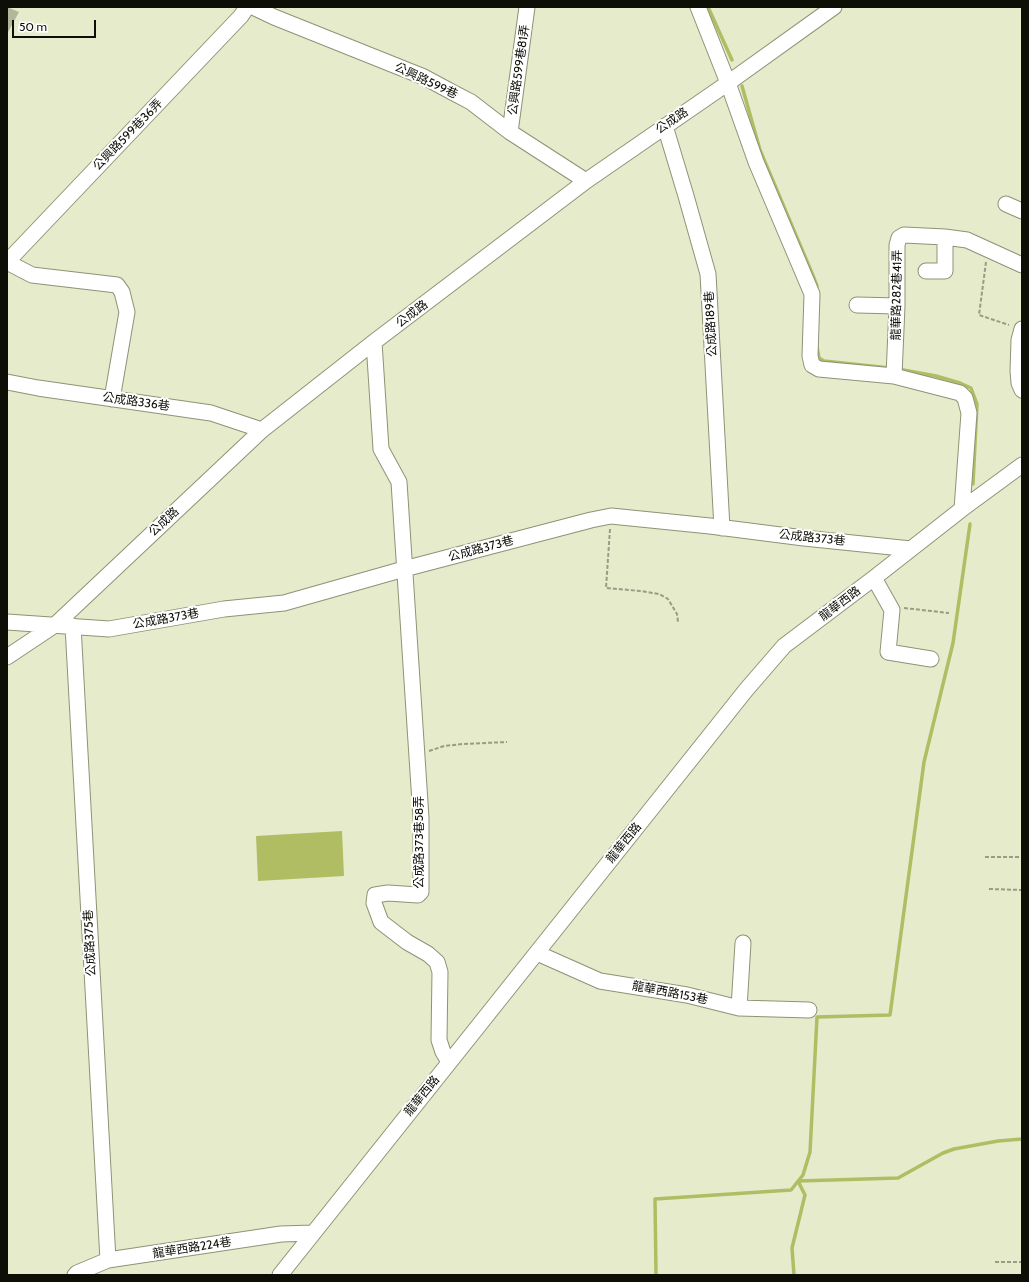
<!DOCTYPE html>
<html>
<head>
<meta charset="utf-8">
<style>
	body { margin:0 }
	#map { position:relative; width:1029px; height:1282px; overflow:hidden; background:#e6ebcc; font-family:Cabin,sans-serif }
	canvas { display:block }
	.frame { position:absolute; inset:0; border:8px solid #0d0e05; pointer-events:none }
	.scale { position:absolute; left:12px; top:20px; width:84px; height:18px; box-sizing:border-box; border:2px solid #0d0e05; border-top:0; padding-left:5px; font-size:12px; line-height:14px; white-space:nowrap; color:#0d0e05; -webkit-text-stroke:3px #fff; paint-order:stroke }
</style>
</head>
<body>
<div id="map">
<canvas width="1029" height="1282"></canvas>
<div class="frame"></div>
<div class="scale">50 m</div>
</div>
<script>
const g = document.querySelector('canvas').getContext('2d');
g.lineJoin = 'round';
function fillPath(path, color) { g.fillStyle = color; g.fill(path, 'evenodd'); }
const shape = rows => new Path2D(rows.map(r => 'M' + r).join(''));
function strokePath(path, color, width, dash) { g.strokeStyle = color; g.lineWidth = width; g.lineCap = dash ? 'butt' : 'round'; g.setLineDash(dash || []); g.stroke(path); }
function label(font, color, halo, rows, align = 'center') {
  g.font = font + ' Cabin,"Noto Sans TC",sans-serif'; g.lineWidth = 4; g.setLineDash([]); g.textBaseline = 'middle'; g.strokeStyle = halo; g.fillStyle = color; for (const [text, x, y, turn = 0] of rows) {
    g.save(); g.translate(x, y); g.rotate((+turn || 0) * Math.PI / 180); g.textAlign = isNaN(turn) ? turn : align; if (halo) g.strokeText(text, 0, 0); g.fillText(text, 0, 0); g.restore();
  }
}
const water = shape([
	[342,831,344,876,258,881,256,836]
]);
const stream = shape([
	[708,7,732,60],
	[742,86,760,150,814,278,817,286,817,291],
	[817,347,819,358,824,361,890,368],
	[898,369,936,376,960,383,971,388,977,404,973,484],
	[656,1275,655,1199,791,1190,803,1175,810,1152,817,1017,890,1015,924,762,953,643,970,524],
	[794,1275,792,1248,805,1195,798,1181,898,1178,943,1153,954,1149,998,1141,1022,1139]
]);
const building = shape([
	[7,7,19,12,7,34]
]);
const path = shape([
	[986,262,979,315,1009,325],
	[610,529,606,588,641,591,659,594,668,599,677,614,678,622],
	[904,608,949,613],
	[429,751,444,746,463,744,507,742],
	[985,857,1022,857],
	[989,889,1022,890],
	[995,1262,1022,1262]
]);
const minor = shape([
	[253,7,274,17,424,77,450,91,471,102,510,132,586,181],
	[698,7,728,83,756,162,812,294,810,356,812,365,819,369,894,376,960,393,965,398,969,413,962,509],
	[665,126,686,196,708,274,722,528],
	[510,132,527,7],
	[1006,204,1022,211],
	[7,262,241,16,247,7],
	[7,262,32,275,117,285,122,292,127,312,112,399],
	[926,271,945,271,945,237],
	[857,305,897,306],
	[1022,329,1019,340,1018,371,1019,383,1022,390],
	[374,342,381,449,399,482,421,818,421,892,418,895,388,893,375,895,374,903,381,922,407,942,428,954,437,962,440,972,439,1040,443,1052,449,1062],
	[894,376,897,306,897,245,899,238,904,235,945,237,967,240,1022,265],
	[7,382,38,388,211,413,262,430],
	[874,578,892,610,888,652,931,659],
	[7,622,109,629,224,609,284,603,404,569,591,520,611,516,710,526,804,538,911,549],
	[73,626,108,1260],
	[7,657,55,625,262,430,374,342,586,181,728,83,834,7],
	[537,953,600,981,687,995,739,1008,809,1010],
	[739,1008,743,943],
	[75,1275,77,1273,108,1260,281,1234,313,1233],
	[280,1275,746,690,784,646,874,578,962,509,1022,465]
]);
const streetNames = [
	["公興路599巷81弄",519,70,-82],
	["公興路599巷",426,81,25],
	["公成路",672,121,-34],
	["公興路599巷36弄",128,135,-46],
	["龍華路282巷41弄",897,295,-89],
	["公成路",412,314,-37],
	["公成路189巷",711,324,-93],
	["公成路336巷",136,402,8],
	["公成路",164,522,-43],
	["公成路373巷",812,538,6],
	["公成路373巷",481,549,-15],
	["龍華西路",840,604,-37],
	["公成路373巷",166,619,-10],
	["公成路373巷58弄",419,842,-90],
	["龍華西路",624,843,-51],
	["公成路375巷",90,943,-93],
	["龍華西路153巷",670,993,11],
	["龍華西路",422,1096,-51],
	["龍華西路224巷",192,1248,-9]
];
fillPath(water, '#b1bd63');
strokePath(stream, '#b1bd63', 3.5);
fillPath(building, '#b2b799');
strokePath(minor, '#8e9376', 17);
strokePath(path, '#999c85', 2, [4, 2]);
strokePath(minor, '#fff', 15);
label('12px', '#0d0e05', '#fff', streetNames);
</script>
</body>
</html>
